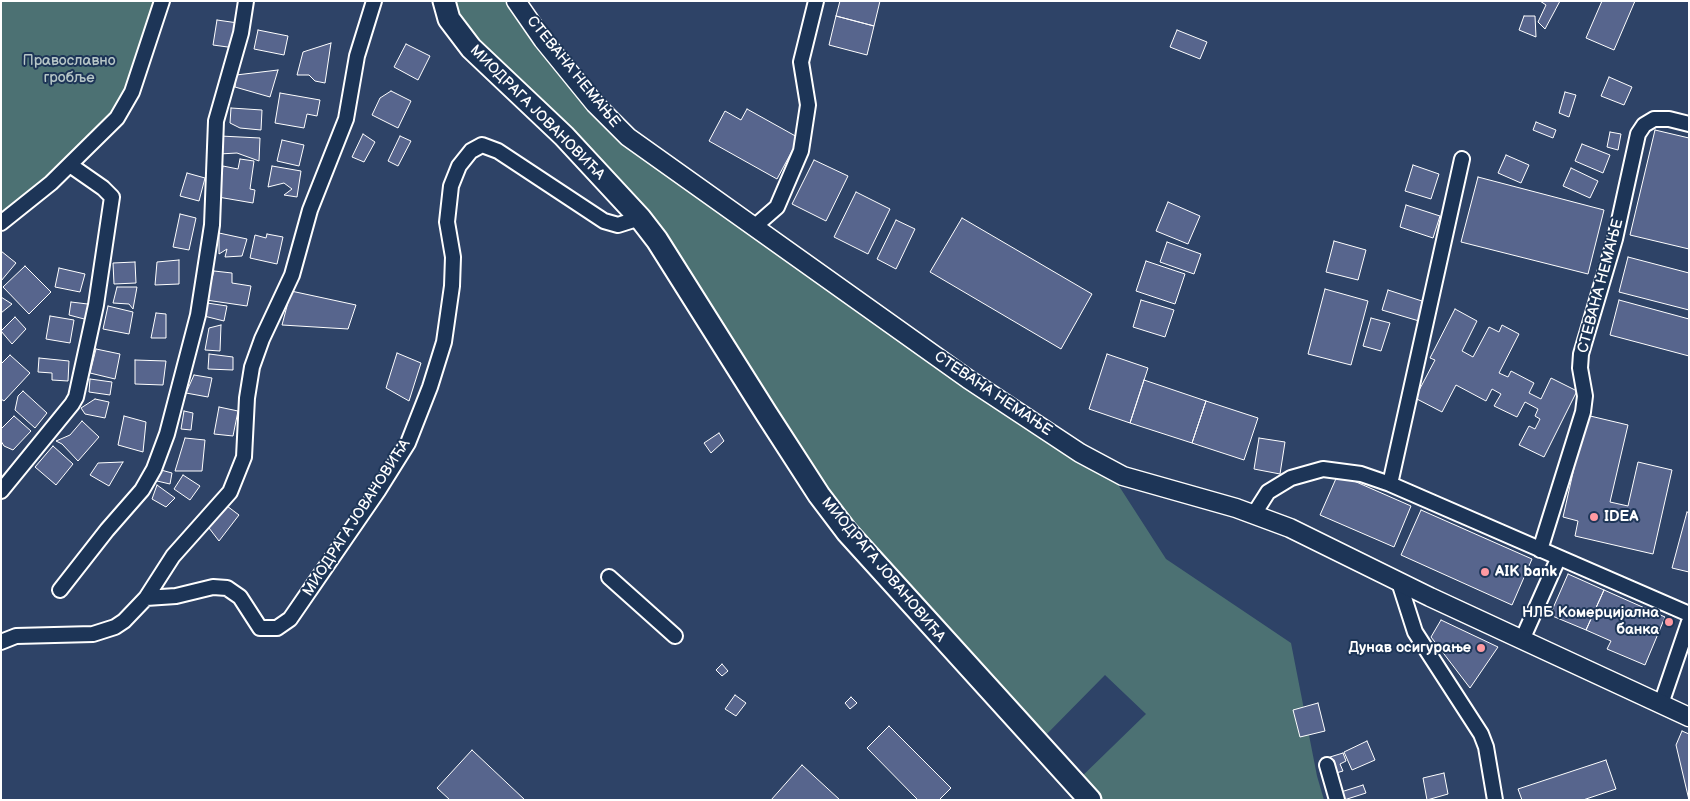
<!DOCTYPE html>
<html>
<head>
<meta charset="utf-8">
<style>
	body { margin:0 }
	#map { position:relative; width:1690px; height:801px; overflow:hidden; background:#2e4367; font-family:"Balsamiq Sans",sans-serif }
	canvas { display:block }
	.frame { position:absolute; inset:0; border:2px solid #fff; pointer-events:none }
</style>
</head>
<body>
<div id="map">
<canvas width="1690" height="801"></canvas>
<div class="frame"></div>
</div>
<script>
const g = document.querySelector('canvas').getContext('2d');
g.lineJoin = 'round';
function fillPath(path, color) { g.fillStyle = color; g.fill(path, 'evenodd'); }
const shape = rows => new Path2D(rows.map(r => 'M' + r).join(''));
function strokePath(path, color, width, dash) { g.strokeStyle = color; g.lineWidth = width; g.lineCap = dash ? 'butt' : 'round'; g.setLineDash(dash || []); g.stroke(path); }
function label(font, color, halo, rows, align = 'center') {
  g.font = font + ' "Balsamiq Sans",sans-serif'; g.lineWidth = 4; g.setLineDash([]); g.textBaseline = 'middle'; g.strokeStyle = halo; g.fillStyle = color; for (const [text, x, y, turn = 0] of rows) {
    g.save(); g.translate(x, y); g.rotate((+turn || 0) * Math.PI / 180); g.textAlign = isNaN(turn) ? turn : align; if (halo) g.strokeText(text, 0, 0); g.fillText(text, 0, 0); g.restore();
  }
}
const green = shape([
	[1,1,162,1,127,103,1,223],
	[446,1,516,1,595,104,1108,469,1166,559,1291,643,1317,776,1324,800,1090,800,1075,783,1146,714,1105,675,1037,744,861,549,669,259,519,96]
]);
const building = shape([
	[840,1,880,1,874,26,836,16,840,1],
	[1540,1,1560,1,1545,29,1538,22,1546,5,1540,1],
	[1602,1,1635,1,1614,50,1586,38,1602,1],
	[836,16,874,26,867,55,829,45,836,16],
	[1524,16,1535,16,1536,37,1519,30,1524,16],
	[217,20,238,23,235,48,213,45,217,20],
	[258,30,288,36,284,55,254,49,258,30],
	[1177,30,1207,42,1200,59,1170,47,1177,30],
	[331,43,325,83,315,81,309,75,297,75,303,52,331,43],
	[406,44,430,56,418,80,394,67,406,44],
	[278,70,270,97,235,87,236,75,278,70],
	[1609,77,1632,87,1624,105,1601,96,1609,77],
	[391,91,411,101,398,128,372,115,380,98,391,91],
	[1565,92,1576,95,1569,117,1559,113,1565,92],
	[280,93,320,100,317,116,307,114,304,128,275,123,280,93],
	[231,108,262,110,261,130,240,128,230,123,231,108],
	[747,109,799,138,777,179,709,141,725,111,741,120,747,109],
	[1536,122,1556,130,1553,138,1533,130,1536,122],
	[1655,130,1689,138,1689,249,1630,235,1655,130],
	[1610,132,1621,134,1618,150,1607,147,1610,132],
	[363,134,375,142,364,162,352,157,363,134],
	[220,136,260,138,259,161,237,153,219,154,220,136],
	[400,136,411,141,398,166,388,161,400,136],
	[282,140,304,145,299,166,277,161,282,140],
	[1582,144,1610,155,1603,173,1575,161,1582,144],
	[1506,155,1529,165,1521,183,1498,173,1506,155],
	[240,159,254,161,250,189,255,190,253,203,218,197,223,166,238,169,240,159],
	[814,160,848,176,826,221,792,204,814,160],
	[1413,165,1439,174,1431,199,1405,191,1413,165],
	[272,166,301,171,297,197,284,195,292,189,284,183,268,187,272,166],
	[1571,168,1598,181,1590,198,1563,186,1571,168],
	[187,173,205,178,199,201,180,196,187,173],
	[1478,177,1604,210,1588,274,1461,242,1478,177],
	[856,192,890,209,868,254,834,237,856,192],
	[1168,202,1200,216,1188,244,1156,231,1168,202],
	[1406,205,1440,216,1433,238,1400,227,1406,205],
	[180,214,196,218,189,250,173,247,180,214],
	[962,218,1092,294,1061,349,930,272,962,218],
	[896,220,915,229,896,269,877,259,896,220],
	[219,233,247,239,242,256,225,257,227,249,219,254,219,233],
	[267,234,283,237,277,264,250,258,255,235,266,238,267,234],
	[1334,241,1366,250,1358,280,1326,272,1334,241],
	[1167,242,1201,254,1194,274,1160,262,1167,242],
	[1,251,16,263,1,281,1,251],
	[1628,257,1689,273,1689,310,1619,292,1628,257],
	[179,260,179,284,155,285,157,262,179,260],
	[1146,261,1185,274,1175,304,1136,291,1146,261],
	[135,262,136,283,114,284,113,263,135,262],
	[25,266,51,292,29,314,3,287,25,266],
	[59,268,85,274,80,292,55,287,59,268],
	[214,271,232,273,232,283,251,286,247,306,206,300,214,271],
	[117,287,137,287,133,309,129,304,113,303,117,287],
	[1325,289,1368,301,1351,365,1308,354,1325,289],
	[1388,290,1425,302,1419,321,1382,310,1388,290],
	[291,291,356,305,348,329,282,325,291,291],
	[1,297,12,304,1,313,1,297],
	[1141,300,1174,310,1165,337,1133,327,1141,300],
	[1619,300,1689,319,1689,356,1610,335,1619,300],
	[71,302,96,305,88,320,69,315,71,302],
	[207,303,227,306,224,321,204,316,207,303],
	[108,306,133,312,129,334,103,329,108,306],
	[1455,309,1477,321,1462,351,1473,357,1489,327,1499,332,1502,325,1519,334,1499,373,1508,377,1511,371,1534,383,1529,393,1541,399,1551,378,1577,391,1544,457,1519,445,1529,426,1535,429,1540,419,1535,416,1538,409,1525,402,1517,417,1494,406,1501,394,1492,389,1486,401,1456,385,1442,412,1415,398,1435,360,1430,358,1455,309],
	[156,313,166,314,166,338,151,338,156,313],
	[50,316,74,320,70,343,46,339,50,316],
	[15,317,26,329,12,344,1,331,15,317],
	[1371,318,1390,323,1381,351,1363,346,1371,318],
	[221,325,220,351,205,350,209,328,221,325],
	[96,349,120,354,115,379,90,373,96,349],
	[397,353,421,363,409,401,386,388,397,353],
	[209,354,233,357,233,370,208,369,209,354],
	[1107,354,1148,368,1130,423,1089,409,1107,354],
	[10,355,30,373,4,401,1,399,1,364,10,355],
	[39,358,69,361,68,381,52,380,52,373,38,372,39,358],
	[135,360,166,361,163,385,135,384,135,360],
	[194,375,212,378,208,397,186,393,194,375],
	[90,379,112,382,110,395,89,392,90,379],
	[1144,380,1206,401,1192,443,1130,423,1144,380],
	[23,391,47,413,35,428,15,410,18,396,23,391],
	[95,399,109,402,105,418,85,414,81,408,95,399],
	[1206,401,1258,418,1244,460,1192,443,1206,401],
	[219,407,238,411,233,436,214,434,219,407],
	[184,411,193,413,191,430,181,429,184,411],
	[1586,415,1628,425,1610,502,1628,506,1638,462,1672,470,1653,554,1575,536,1578,521,1563,517,1586,415],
	[14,416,31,431,13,450,4,446,1,441,1,429,14,416],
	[124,416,146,422,143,452,118,445,124,416],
	[82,421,99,437,78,461,62,444,56,441,70,435,82,421],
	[719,433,724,441,711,453,704,443,719,433],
	[185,438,205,440,202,471,175,471,185,438],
	[1259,438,1285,442,1280,474,1254,469,1259,438],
	[53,446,73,464,56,485,35,467,53,446],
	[123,462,109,486,90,475,98,463,123,462],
	[161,470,172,473,170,484,157,481,161,470],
	[1338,474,1411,506,1394,547,1320,515,1338,474],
	[183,475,200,486,190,500,174,489,183,475],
	[157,485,175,498,166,507,152,499,157,485],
	[227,506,239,515,219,541,209,528,227,506],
	[1421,510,1532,559,1512,605,1401,555,1421,510],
	[1687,512,1689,513,1689,572,1672,568,1687,512],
	[1568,574,1604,590,1586,630,1550,615,1568,574],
	[1604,590,1665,617,1645,665,1607,649,1611,641,1586,630,1604,590],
	[1441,620,1498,647,1470,688,1431,637,1441,620],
	[722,664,728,671,722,676,716,670,722,664],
	[735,695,746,703,736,716,725,709,735,695],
	[851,697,857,703,850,709,845,703,851,697],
	[1318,703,1325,731,1300,737,1293,710,1318,703],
	[889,726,951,788,939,800,918,800,867,748,889,726],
	[1682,731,1689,734,1689,800,1676,745,1682,731],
	[1367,741,1375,760,1352,770,1344,752,1367,741],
	[472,750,525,800,450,800,437,788,472,750],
	[1343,753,1346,761,1340,764,1343,771,1336,773,1330,757,1343,753],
	[1606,760,1616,789,1583,800,1522,800,1518,789,1606,760],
	[802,765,840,800,771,800,802,765],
	[1444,773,1448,794,1427,800,1423,778,1444,773],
	[1363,785,1366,793,1344,800,1341,792,1363,785]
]);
const minor = shape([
	[1,223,51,183,117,118,132,92,162,1],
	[754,227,777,207,801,151,808,105,801,62,816,1],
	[1390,484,1462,159],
	[1,491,72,404,76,397,96,305,112,197,103,188,70,165],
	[1254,514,1268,492,1291,478,1323,469,1361,474,1390,484,1689,614],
	[1540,550,1583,412,1585,396,1580,368,1581,354,1615,239,1638,134,1644,125,1654,119,1669,119,1689,124],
	[609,577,675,636],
	[1399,582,1415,632,1481,734,1486,747,1495,800],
	[60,590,107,530,142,490,154,469,167,434,198,315,212,225,216,121,241,33,246,1],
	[146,598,176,596,213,587,227,588,240,597,260,628,277,628,290,619,378,491,408,443,430,387,444,342,452,286,453,257,447,222,451,186,459,166,471,151,482,145,498,151,604,221,618,225,640,218],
	[1522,640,1558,559],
	[1,642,16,636,93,634,115,627,124,621,146,598,173,556,230,492,244,457,247,398,252,367,262,339,292,275,310,210,346,119,357,56,374,1],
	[1661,704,1689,622],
	[1327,765,1337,800]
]);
const tertiary = shape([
	[516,1,543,40,595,104,628,137,968,379,1080,453,1123,476,1236,508,1290,528,1430,597,1689,717]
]);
const primary = shape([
	[444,1,449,19,471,48,564,136,640,218,657,240,766,413,819,495,847,532,1090,800]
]);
const markers = [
	[1594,517,5,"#ff9aa2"],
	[1485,572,5,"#ff9aa2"],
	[1669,622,5,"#ff9aa2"],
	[1481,648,5,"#ff9aa2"]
];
const parkNames = [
	["Православно",69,61],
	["гробље",69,78]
];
const streetNames = [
	["СТЕВАНА НЕМАЊЕ",573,72,51],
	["МИОДРАГА ЈОВАНОВИЋА",537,113,45],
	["СТЕВАНА НЕМАЊЕ",1601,286,-75],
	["СТЕВАНА НЕМАЊЕ",993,394,34],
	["МИОДРАГА ЈОВАНОВИЋА",357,518,-57],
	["МИОДРАГА ЈОВАНОВИЋА",883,570,50]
];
const poiNames = [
	["IDEA",1604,517],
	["AIK bank",1495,572],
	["НЛБ Комерцијална",1659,613,"right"],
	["банка",1659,630,"right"],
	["Дунав осигурање",1471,648,"right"]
];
fillPath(green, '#4c7173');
fillPath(building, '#57658d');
strokePath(building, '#fff', 1);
strokePath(minor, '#fff', 18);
strokePath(tertiary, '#fff', 21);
strokePath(primary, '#fff', 25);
strokePath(minor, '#1d3557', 14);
strokePath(tertiary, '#1d3557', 18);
strokePath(primary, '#1d3557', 21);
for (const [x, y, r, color] of markers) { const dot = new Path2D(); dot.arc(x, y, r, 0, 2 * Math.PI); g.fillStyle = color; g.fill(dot); strokePath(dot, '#1d3557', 2); }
label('15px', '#b7c6c7', '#1d3557', parkNames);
label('15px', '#fff', '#1d3557', streetNames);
label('bold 15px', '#fff', '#1d3557', poiNames, 'left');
</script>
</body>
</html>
